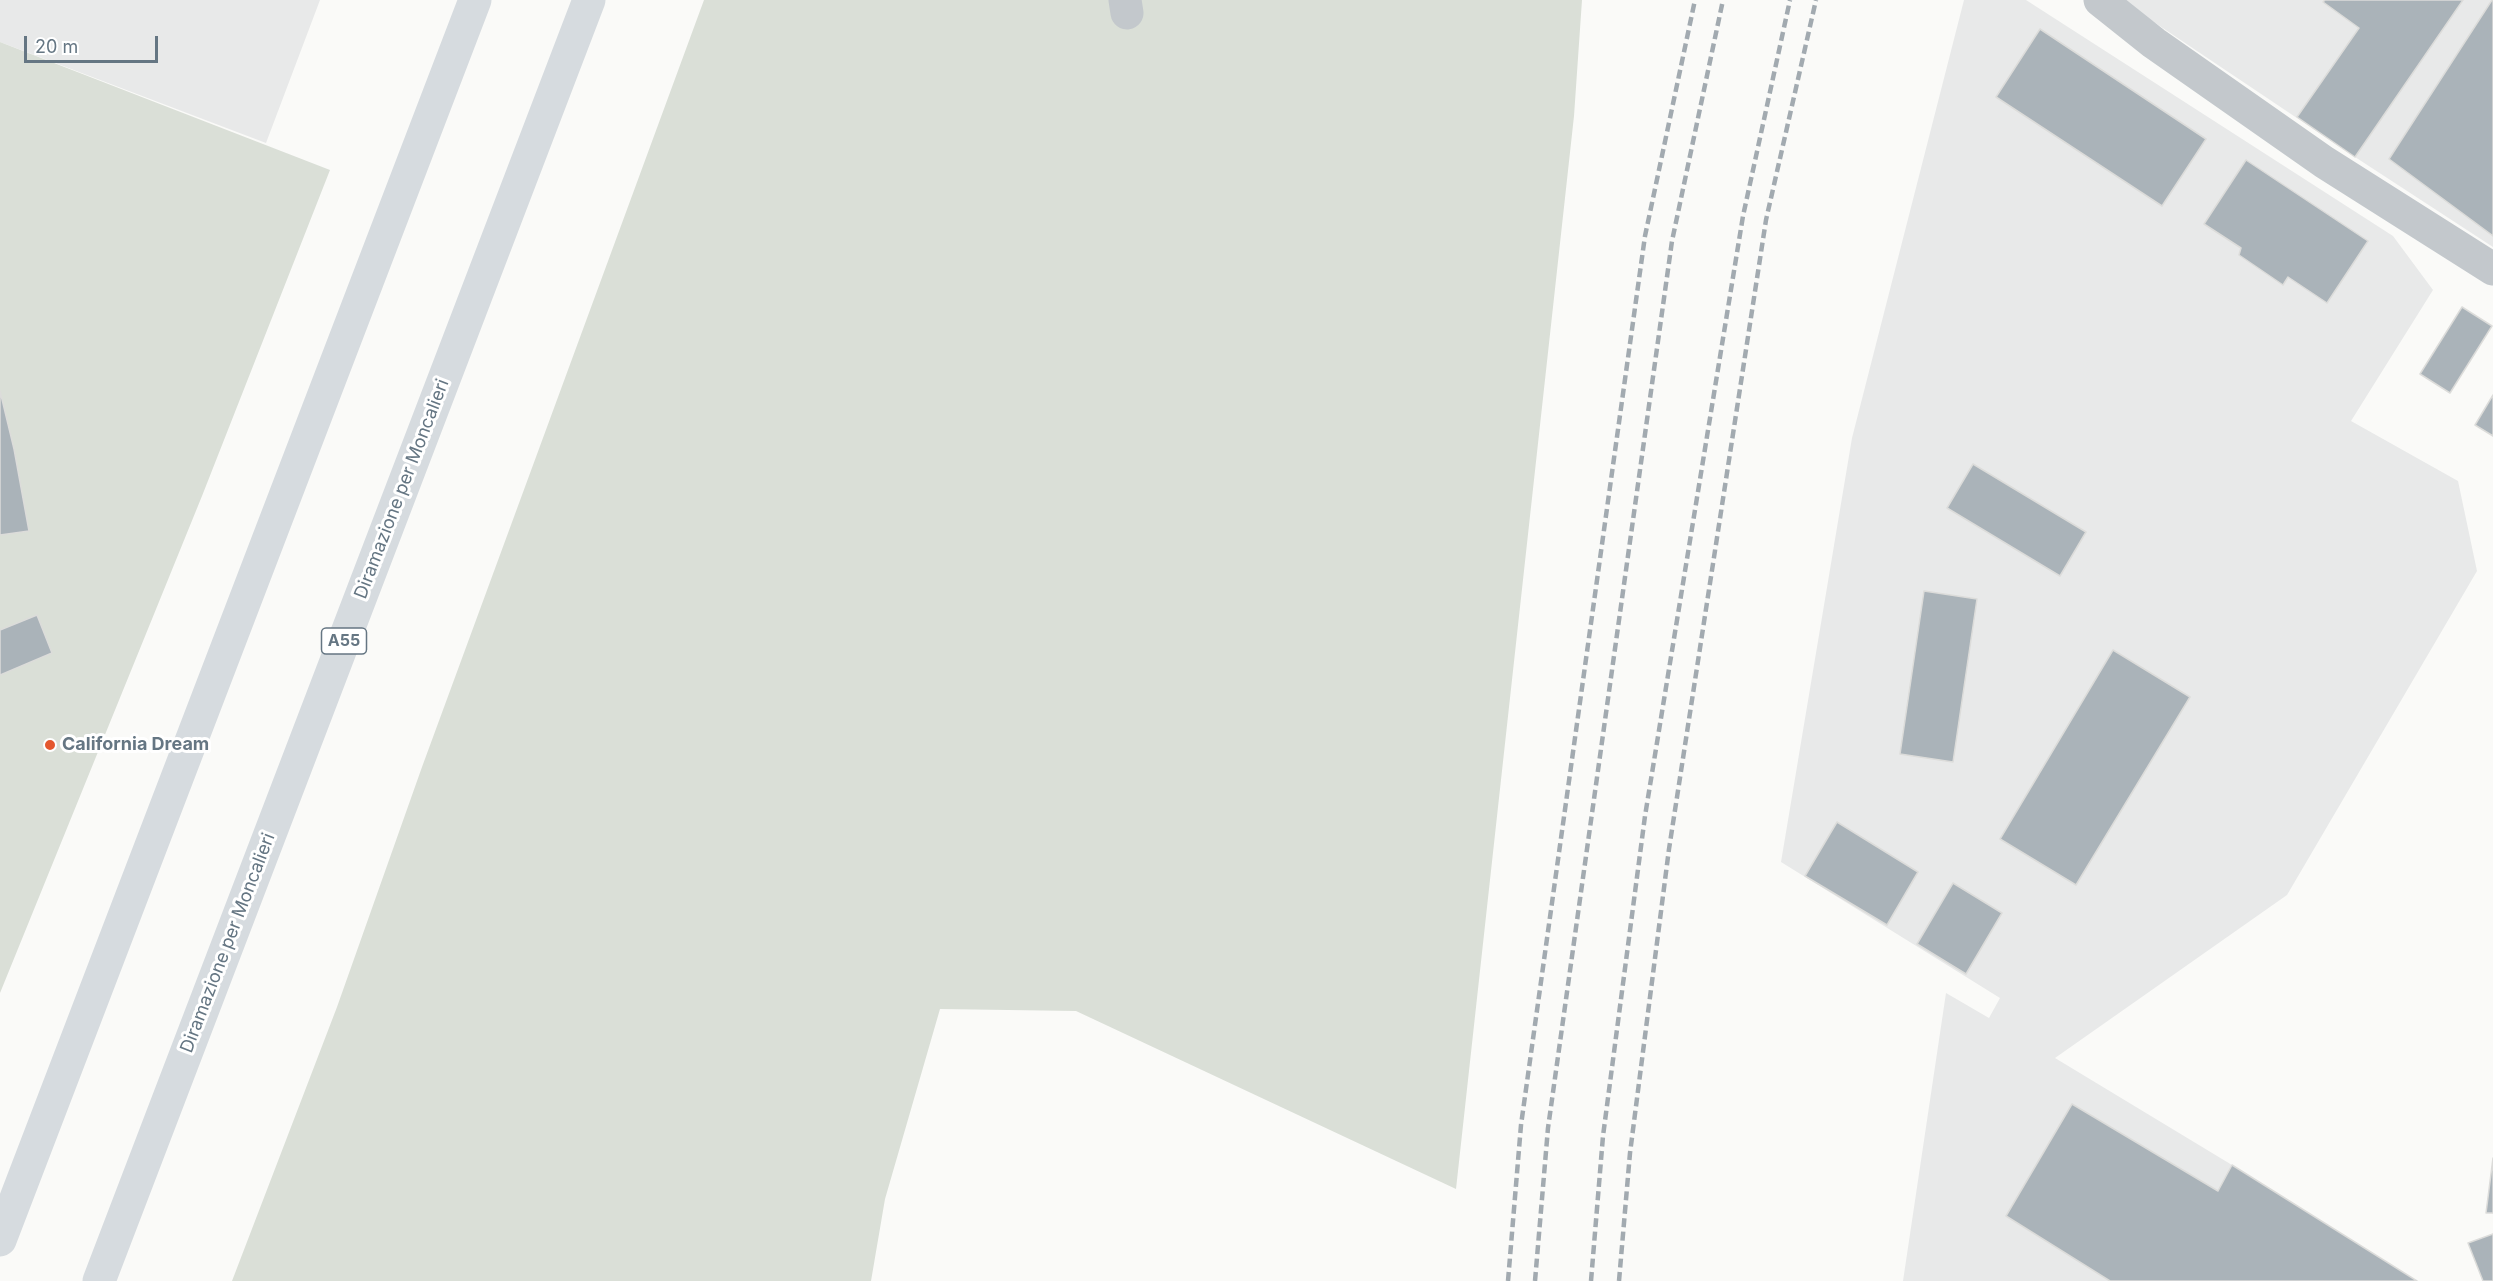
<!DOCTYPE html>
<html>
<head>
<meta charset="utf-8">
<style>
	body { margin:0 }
	#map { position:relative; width:2493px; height:1281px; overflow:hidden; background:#fafaf8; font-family:Inter,sans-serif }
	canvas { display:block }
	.scale { position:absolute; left:24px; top:36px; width:134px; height:27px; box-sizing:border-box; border:3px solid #657683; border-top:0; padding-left:8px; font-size:18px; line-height:21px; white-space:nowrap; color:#657683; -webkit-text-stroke:4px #fff; paint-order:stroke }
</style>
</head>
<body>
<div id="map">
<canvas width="2493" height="1281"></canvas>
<div class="scale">20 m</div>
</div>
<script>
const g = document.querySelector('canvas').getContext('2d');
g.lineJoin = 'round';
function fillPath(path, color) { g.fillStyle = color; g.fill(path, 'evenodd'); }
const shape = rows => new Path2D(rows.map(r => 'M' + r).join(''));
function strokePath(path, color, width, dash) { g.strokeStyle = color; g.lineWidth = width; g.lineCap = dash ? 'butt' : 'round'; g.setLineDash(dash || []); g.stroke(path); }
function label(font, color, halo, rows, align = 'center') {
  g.font = font + ' Inter,sans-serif'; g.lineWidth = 6; g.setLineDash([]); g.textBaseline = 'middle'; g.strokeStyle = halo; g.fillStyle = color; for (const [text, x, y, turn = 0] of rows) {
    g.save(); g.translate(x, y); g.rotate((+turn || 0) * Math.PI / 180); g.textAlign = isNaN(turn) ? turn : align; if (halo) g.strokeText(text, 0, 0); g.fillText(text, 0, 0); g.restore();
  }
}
const built = shape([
	[0,0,320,0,266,143,0,42],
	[1964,0,2026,0,2393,236,2433,290,2351,421,2458,481,2477,571,2287,895,2055,1058,2232,1165,2417,1281,1903,1281,1946,993,1989,1018,2000,998,1781,862,1852,438],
	[2121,0,2493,0,2493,247,2355,157]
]);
const green = shape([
	[704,0,1582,0,1574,116,1456,1189,1076,1011,940,1009,885,1199,871,1281,232,1281,337,1007,422,767],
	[0,42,330,170,202,496,0,993]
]);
const building = shape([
	[2325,0,2463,0,2355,157,2297,117,2359,28,2323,2,2325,0],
	[2492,0,2493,0,2493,236,2389,159,2492,0],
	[2040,29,2206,139,2162,206,1996,97,2040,29],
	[2246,160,2368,241,2327,303,2288,277,2283,285,2239,255,2241,248,2204,224,2246,160],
	[2462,307,2492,326,2450,393,2420,374,2462,307],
	[0,391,14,449,29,531,0,535,0,391],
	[2493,395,2493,436,2475,425,2493,395],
	[1973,464,2086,532,2060,576,1947,508,1973,464],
	[1924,591,1977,599,1953,762,1900,754,1924,591],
	[37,615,52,653,0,675,0,630,37,615],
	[2113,650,2190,697,2076,885,2000,839,2113,650],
	[1837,822,1918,872,1887,925,1805,876,1837,822],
	[1953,883,2002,913,1966,974,1917,944,1953,883],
	[2072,1104,2218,1191,2232,1165,2417,1281,2110,1281,2006,1216,2072,1104],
	[2493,1158,2493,1213,2486,1213,2493,1158],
	[2493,1234,2493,1281,2483,1281,2468,1243,2493,1234]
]);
const minor = shape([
	[1125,0,1127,13],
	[2100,0,2154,43,2324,162,2493,269]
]);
const highway = shape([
	[0,1240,475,0],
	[99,1281,589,0]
]);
const rail = shape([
	[1508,1281,1521,1125,1645,236,1695,0],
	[1535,1281,1548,1128,1672,241,1723,0],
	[1591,1281,1603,1136,1645,816,1743,216,1790,0],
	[1619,1281,1630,1153,1669,849,1766,220,1816,0]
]);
const markers = [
	[50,745,6,"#e4572e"]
];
const shields = [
	[344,641,45]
];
const shieldNames = [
	["A55",344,641]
];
const streetNames = [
	["Diramazione per Moncalieri",402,489,-69],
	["Diramazione per Moncalieri",228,943,-69]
];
const poiNames = [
	["California Dream",62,745]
];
fillPath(built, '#e8e9e9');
fillPath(green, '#dadfd7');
fillPath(building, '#aab3b9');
strokePath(building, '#dcdcda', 1.5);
strokePath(minor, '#c3c8cc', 33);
strokePath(highway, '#d6dbdf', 33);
strokePath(rail, '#a2aab0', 4.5, [9, 4.5]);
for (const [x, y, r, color] of markers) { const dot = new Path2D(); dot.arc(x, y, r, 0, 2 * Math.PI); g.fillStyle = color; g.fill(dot); strokePath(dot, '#fff', 2); }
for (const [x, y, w] of shields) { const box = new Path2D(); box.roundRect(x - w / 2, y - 13, w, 26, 4.5); g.fillStyle = '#fff'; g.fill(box); strokePath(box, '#657683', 1.5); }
label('bold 16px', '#657683', null, shieldNames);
label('18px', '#657683', '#fff', streetNames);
label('bold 18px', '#657683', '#fff', poiNames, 'left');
</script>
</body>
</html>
